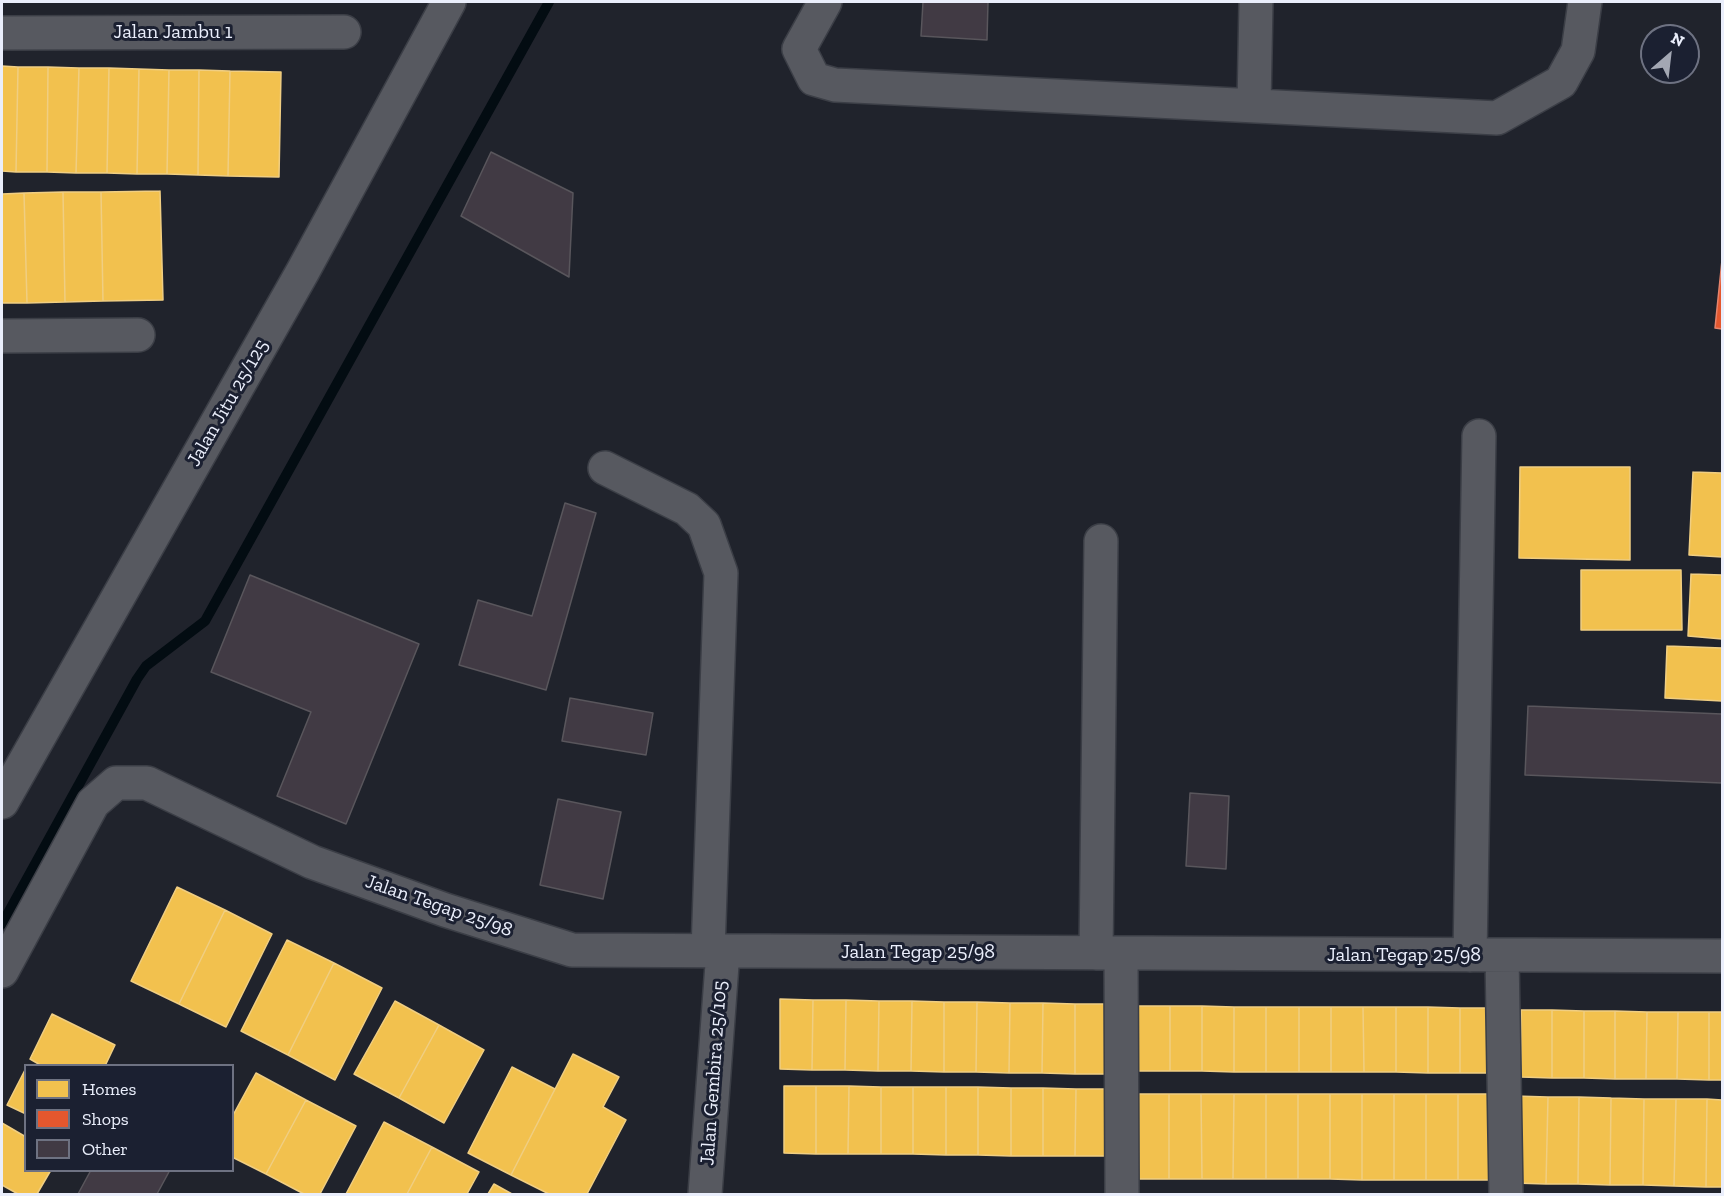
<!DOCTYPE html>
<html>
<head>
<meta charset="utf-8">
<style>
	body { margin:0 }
	#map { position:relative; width:1724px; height:1196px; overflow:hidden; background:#20232c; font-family:"Zilla Slab",serif }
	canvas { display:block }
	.frame { position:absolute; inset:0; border:3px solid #eaeefb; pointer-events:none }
	.legend { position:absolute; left:24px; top:1064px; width:210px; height:108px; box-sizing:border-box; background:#1b2031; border:2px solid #6e7282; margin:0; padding:8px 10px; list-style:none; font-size:18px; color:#eaeefb }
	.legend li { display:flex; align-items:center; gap:12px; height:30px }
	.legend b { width:30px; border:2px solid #6e7282 }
	.north { position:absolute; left:1640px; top:24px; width:60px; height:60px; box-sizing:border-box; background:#1b2031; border:2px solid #6e7282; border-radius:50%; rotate:28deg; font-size:16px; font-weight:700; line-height:24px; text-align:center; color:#eaeefb }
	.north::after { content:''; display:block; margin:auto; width:21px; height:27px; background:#a3a7b3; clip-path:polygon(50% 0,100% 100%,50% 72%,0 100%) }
</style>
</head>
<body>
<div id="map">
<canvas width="1724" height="1196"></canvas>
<div class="frame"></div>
<ul class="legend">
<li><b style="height:16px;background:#f2c14e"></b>Homes</li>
<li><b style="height:16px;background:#e4572e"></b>Shops</li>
<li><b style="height:16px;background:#413a44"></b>Other</li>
</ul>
<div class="north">N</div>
</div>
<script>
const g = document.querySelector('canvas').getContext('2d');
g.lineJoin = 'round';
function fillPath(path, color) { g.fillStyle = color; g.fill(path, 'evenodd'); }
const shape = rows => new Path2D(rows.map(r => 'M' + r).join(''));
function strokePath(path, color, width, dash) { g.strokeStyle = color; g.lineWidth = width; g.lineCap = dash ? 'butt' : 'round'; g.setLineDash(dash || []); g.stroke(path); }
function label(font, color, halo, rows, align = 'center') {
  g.font = font + ' "Zilla Slab",serif'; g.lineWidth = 6; g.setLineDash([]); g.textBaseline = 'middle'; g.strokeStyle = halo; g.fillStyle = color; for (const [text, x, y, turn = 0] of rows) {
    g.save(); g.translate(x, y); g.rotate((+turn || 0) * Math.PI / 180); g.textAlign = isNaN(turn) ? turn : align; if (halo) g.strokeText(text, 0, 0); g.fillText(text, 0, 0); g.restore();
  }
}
const homes = shape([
	[2,66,18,67,16,172,2,171,2,66],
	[18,67,48,67,47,172,16,172,18,67],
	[48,67,79,68,76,173,47,172,48,67],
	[79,68,109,68,107,173,76,173,79,68],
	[109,68,139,69,137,174,107,173,109,68],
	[139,69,169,70,167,174,137,174,139,69],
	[169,70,199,70,198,175,167,174,169,70],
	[199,70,230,71,228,176,198,175,199,70],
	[230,71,281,72,279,177,228,176,230,71],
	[160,191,163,300,103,301,101,192,160,191],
	[63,192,101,192,103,301,65,302,63,192],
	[63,192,65,302,27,303,24,193,63,192],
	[24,193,27,303,2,303,2,194,24,193],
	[1520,467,1630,467,1630,560,1519,558,1520,467],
	[1693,472,1722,473,1722,557,1689,555,1693,472],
	[1581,570,1681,570,1682,630,1581,630,1581,570],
	[1691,574,1722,575,1722,639,1688,636,1691,574],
	[1667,646,1722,648,1722,701,1665,698,1667,646],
	[177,887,225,910,179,1004,131,981,177,887],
	[225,910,272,934,226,1027,179,1004,225,910],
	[287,940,334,963,288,1055,241,1031,287,940],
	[334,963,382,988,335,1080,288,1055,334,963],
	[780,999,813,1000,812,1070,780,1069,780,999],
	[813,1000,846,1000,845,1070,812,1070,813,1000],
	[846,1000,879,1001,878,1071,845,1070,846,1000],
	[395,1001,439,1025,399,1098,354,1074,395,1001],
	[879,1001,912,1001,911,1071,878,1071,879,1001],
	[912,1001,944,1002,944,1072,911,1071,912,1001],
	[944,1002,977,1002,976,1072,944,1072,944,1002],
	[977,1002,1010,1003,1009,1073,976,1072,977,1002],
	[1010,1003,1043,1003,1042,1073,1009,1073,1010,1003],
	[1043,1003,1075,1004,1075,1074,1042,1073,1043,1003],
	[1075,1004,1108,1004,1107,1074,1075,1074,1075,1004],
	[1137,1006,1170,1006,1170,1071,1137,1071,1137,1006],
	[1170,1006,1202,1006,1202,1071,1170,1071,1170,1006],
	[1202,1006,1234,1007,1234,1072,1202,1071,1202,1006],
	[1234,1007,1266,1007,1266,1072,1234,1072,1234,1007],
	[1266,1007,1299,1007,1299,1072,1266,1072,1266,1007],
	[1299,1007,1331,1007,1331,1072,1299,1072,1299,1007],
	[1331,1007,1363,1007,1364,1072,1331,1072,1331,1007],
	[1363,1007,1396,1007,1396,1072,1364,1072,1363,1007],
	[1396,1007,1428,1007,1428,1073,1396,1072,1396,1007],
	[1428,1007,1460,1008,1460,1073,1428,1073,1428,1007],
	[1460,1008,1493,1008,1493,1073,1460,1073,1460,1008],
	[1521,1010,1552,1010,1552,1078,1521,1077,1521,1010],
	[1552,1010,1584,1011,1584,1078,1552,1078,1552,1010],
	[1584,1011,1615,1011,1615,1079,1584,1078,1584,1011],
	[1615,1011,1647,1012,1646,1079,1615,1079,1615,1011],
	[1647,1012,1678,1012,1677,1079,1646,1079,1647,1012],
	[1678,1012,1709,1012,1709,1080,1677,1079,1678,1012],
	[1709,1012,1722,1012,1722,1080,1709,1080,1709,1012],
	[52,1014,115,1045,105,1066,42,1066,30,1059,52,1014],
	[439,1025,484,1050,444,1123,399,1098,439,1025],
	[573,1054,619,1077,603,1107,626,1120,587,1194,549,1194,511,1175,573,1054],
	[512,1067,555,1089,511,1175,468,1153,512,1067],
	[26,1068,26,1114,7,1105,26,1068],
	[256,1073,306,1100,266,1174,232,1157,232,1117,256,1073],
	[784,1086,816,1086,816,1154,784,1153,784,1086],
	[816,1086,849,1086,848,1154,816,1154,816,1086],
	[849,1086,881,1087,881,1154,848,1154,849,1086],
	[881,1087,913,1087,913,1154,881,1154,881,1087],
	[913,1087,946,1087,946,1155,913,1154,913,1087],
	[946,1087,978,1087,978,1155,946,1155,946,1087],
	[978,1087,1011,1088,1011,1156,978,1155,978,1087],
	[1011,1088,1043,1088,1043,1156,1011,1156,1011,1088],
	[1043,1088,1076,1089,1075,1156,1043,1156,1043,1088],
	[1076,1089,1108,1089,1108,1156,1075,1156,1076,1089],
	[1137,1094,1169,1094,1169,1179,1138,1179,1137,1094],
	[1169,1094,1201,1094,1202,1179,1169,1179,1169,1094],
	[1201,1094,1234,1094,1233,1179,1202,1179,1201,1094],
	[1234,1094,1266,1094,1266,1179,1233,1179,1234,1094],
	[1266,1094,1298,1094,1298,1179,1266,1179,1266,1094],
	[1298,1094,1330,1094,1330,1179,1298,1179,1298,1094],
	[1330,1094,1362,1094,1362,1180,1330,1179,1330,1094],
	[1362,1094,1394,1094,1394,1180,1362,1180,1362,1094],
	[1394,1094,1426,1094,1426,1180,1394,1180,1394,1094],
	[1426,1094,1458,1094,1458,1180,1426,1180,1426,1094],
	[1458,1094,1490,1094,1490,1180,1458,1180,1458,1094],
	[1515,1096,1548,1097,1546,1184,1514,1183,1515,1096],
	[1548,1097,1579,1097,1578,1184,1546,1184,1548,1097],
	[1579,1097,1611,1098,1610,1185,1578,1184,1579,1097],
	[1611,1098,1644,1099,1643,1185,1610,1185,1611,1098],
	[1644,1099,1676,1099,1674,1186,1643,1185,1644,1099],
	[1676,1099,1707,1099,1706,1187,1674,1186,1676,1099],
	[1707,1099,1722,1100,1722,1187,1706,1187,1707,1099],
	[306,1100,356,1126,320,1194,304,1194,266,1174,306,1100],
	[384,1122,432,1147,407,1194,346,1194,384,1122],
	[2,1123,26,1137,26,1170,51,1170,37,1194,18,1194,2,1185,2,1123],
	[432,1147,479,1172,467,1194,407,1194,432,1147],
	[494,1184,512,1194,488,1194,494,1184]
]);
const shops = shape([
	[1722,260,1722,329,1715,328,1722,260]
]);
const stream = shape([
	[2,924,137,679,146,666,205,621,549,2]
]);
const building = shape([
	[923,2,988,2,987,40,921,36,923,2],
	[491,152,573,193,569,277,461,216,491,152],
	[565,503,596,513,546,690,459,665,478,600,532,616,565,503],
	[250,575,419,644,346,824,277,796,311,712,211,672,250,575],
	[570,698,653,713,646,755,562,741,570,698],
	[1528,706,1722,714,1722,783,1525,775,1528,706],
	[1190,793,1229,796,1226,869,1186,866,1190,793],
	[558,799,621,812,603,899,540,885,558,799],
	[91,1170,170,1170,157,1194,78,1194,91,1170]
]);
const minor = shape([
	[825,2,799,49,814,79,835,85,1497,118,1561,82,1578,51,1585,2],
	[2,33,344,32],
	[1254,105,1256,2],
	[2,336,138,335],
	[605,468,687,509,704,525,721,573,708,951],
	[2,802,303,271,449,2],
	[1096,953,1101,541],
	[1121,953,1122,1194],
	[1470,955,1479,436],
	[1502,955,1506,1194],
	[2,971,93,803,116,783,147,783,312,862,445,910,572,950,1722,956],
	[705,1194,723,951]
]);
const streetNames = [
	["Jalan Jambu 1",173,32],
	["Jalan Jitu 25/125",228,403,-60],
	["Jalan Tegap 25/98",439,906,19],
	["Jalan Tegap 25/98",918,952],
	["Jalan Tegap 25/98",1404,955],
	["Jalan Gembira 25/105",714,1073,-86]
];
fillPath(homes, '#f2c14e');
strokePath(homes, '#f0ce82', 1.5);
fillPath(shops, '#e4572e');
strokePath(shops, '#e6846c', 1.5);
strokePath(stream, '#030c12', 10);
fillPath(building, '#413a44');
strokePath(building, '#59565c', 1.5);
strokePath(minor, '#3b3e46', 36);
strokePath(minor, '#575960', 33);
label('20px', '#eaeefb', '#1b2031', streetNames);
</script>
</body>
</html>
